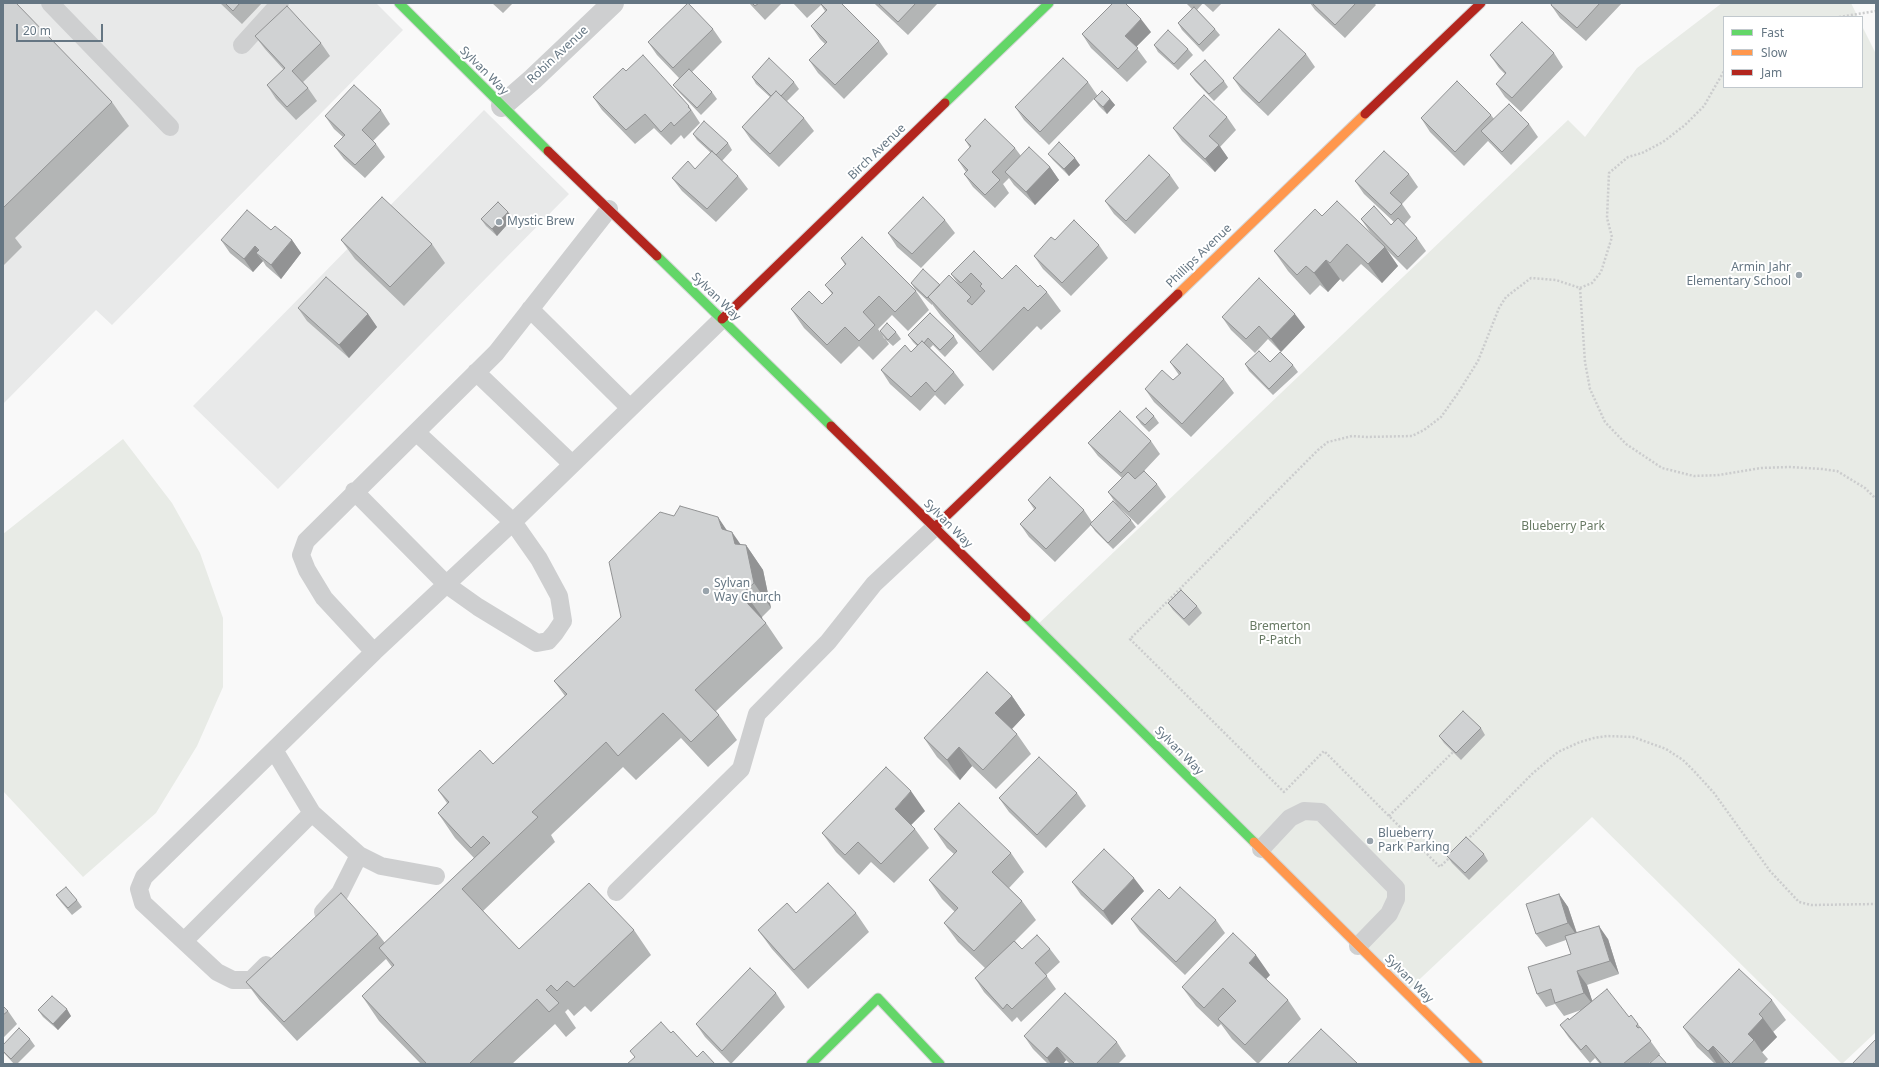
<!DOCTYPE html>
<html>
<head>
<meta charset="utf-8">
<style>
	body { margin:0 }
	#map { position:relative; width:1879px; height:1067px; overflow:hidden; background:#f9f9f9; font-family:"Noto Sans",sans-serif }
	canvas { display:block }
	.frame { position:absolute; inset:0; border:4px solid #657683; pointer-events:none }
	.legend { position:absolute; left:1723px; top:16px; width:140px; height:72px; box-sizing:border-box; background:#fff; border:1px solid #c1c8cd; margin:0; padding:5px 7px; list-style:none; font-size:12px; color:#657683 }
	.legend li { display:flex; align-items:center; gap:8px; height:20px }
	.legend b { width:20px; border:1px solid #c1c8cd }
	.scale { position:absolute; left:16px; top:24px; width:87px; height:18px; box-sizing:border-box; border:2px solid #657683; border-top:0; padding-left:5px; font-size:12px; line-height:14px; white-space:nowrap; color:#657683; -webkit-text-stroke:3px #fff; paint-order:stroke }
</style>
</head>
<body>
<div id="map">
<canvas width="1879" height="1067"></canvas>
<div class="frame"></div>
<ul class="legend">
<li><b style="height:5px;background:#63d668"></b>Fast</li>
<li><b style="height:5px;background:#ff974d"></b>Slow</li>
<li><b style="height:5px;background:#b3261e"></b>Jam</li>
</ul>
<div class="scale">20 m</div>
</div>
<script>
const g = document.querySelector('canvas').getContext('2d');
g.lineJoin = 'round';
function fillPath(path, color) { g.fillStyle = color; g.fill(path, 'evenodd'); }
const shape = rows => new Path2D(rows.map(r => 'M' + r).join(''));
function strokePath(path, color, width, dash) { g.strokeStyle = color; g.lineWidth = width; g.lineCap = dash ? 'butt' : 'round'; g.setLineDash(dash || []); g.stroke(path); }
function label(font, color, halo, rows, align = 'center') {
  g.font = font + ' "Noto Sans",sans-serif'; g.lineWidth = 4; g.setLineDash([]); g.textBaseline = 'middle'; g.strokeStyle = halo; g.fillStyle = color; for (const [text, x, y, turn = 0] of rows) {
    g.save(); g.translate(x, y); g.rotate((+turn || 0) * Math.PI / 180); g.textAlign = isNaN(turn) ? turn : align; if (halo) g.strokeText(text, 0, 0); g.fillText(text, 0, 0); g.restore();
  }
}
const built = shape([
	[3,3,376,3,403,30,112,325,96,310,3,404],
	[484,110,569,194,278,489,193,406]
]);
const green = shape([
	[1722,3,1851,3,1858,17,1724,17,1724,87,1862,87,1862,26,1876,54,1876,1032,1842,1064,1592,817,1405,993,1035,627,1568,120,1585,137,1637,68],
	[123,439,172,503,200,553,223,618,223,687,197,746,156,813,83,877,3,791,3,534]
]);
const path = shape([
	[1839,17,1876,11],
	[1580,288,1592,283,1601,272,1612,237,1607,218,1609,173,1628,157,1642,153,1663,142,1685,125,1704,106,1724,71],
	[1389,816,1453,752],
	[1467,840,1533,773,1558,752,1580,742,1594,738,1607,736,1633,737,1666,749,1683,760,1694,771,1714,793,1770,871,1799,902,1811,905,1876,904],
	[1451,856,1440,867,1324,751,1284,792,1130,639,1318,450,1328,442,1352,436,1366,437,1412,436,1424,430,1441,417,1458,393,1478,361,1499,308,1506,297,1531,278,1556,280,1580,288,1585,362,1590,389,1605,422,1626,444,1662,468,1694,476,1719,475,1761,468,1789,467,1822,469,1837,471,1865,488,1876,499]
]);
const lane = shape([
	[50,3,170,127],
	[242,45,280,3],
	[609,209,496,353,306,541,301,555,307,570,324,598,374,652,513,522,722,319],
	[530,309,630,408],
	[476,372,572,464],
	[354,491,447,585,478,607,537,643,548,641,555,633,563,621,559,596,539,559,513,522,416,432],
	[274,750,312,813,359,855,381,866,436,876],
	[1261,849,1290,818,1304,811,1321,812,1396,888,1396,899,1389,914,1358,946],
	[616,892,741,769,757,714,828,642,874,584,935,527],
	[323,912,340,893,359,855],
	[184,941,312,813],
	[266,965,251,980,233,980,217,972,143,903,139,889,144,877,374,652]
]);
const street = shape([
	[502,106,533,79,613,3]
]);
const fast = shape([
	[399,3,548,151],
	[945,103,1049,3],
	[657,256,831,426],
	[1026,617,1254,842],
	[811,1064,878,998,940,1064]
]);
const slow = shape([
	[1178,294,1365,114],
	[1254,842,1478,1064]
]);
const jam = shape([
	[1365,114,1481,3],
	[548,151,657,256],
	[722,319,945,103],
	[831,426,1026,617],
	[935,527,1178,294]
]);
const wall = shape([
	[3,3,112,102,129,126,15,238,22,247,3,266],
	[220,3,262,3,242,24],
	[492,3,513,3,503,13],
	[749,3,782,3,765,20],
	[793,3,841,3,879,41,888,54,844,99,818,73,809,60,825,44,820,39,811,26,825,11,821,5,807,18],
	[874,3,938,3,908,35,877,6],
	[1186,3,1222,3,1213,12,1203,3,1197,10,1215,29,1220,35,1203,52,1182,30,1178,23,1192,9],
	[1310,3,1374,3,1376,5,1345,38,1315,10],
	[1552,3,1622,3,1586,41,1560,18,1551,5],
	[713,29,722,42,692,72,712,92,717,99,701,115,678,91,673,85,679,78,657,55,648,42],
	[1151,32,1136,47,1147,62,1127,82,1091,48,1082,34],
	[255,36,321,43,330,56,303,82,308,88,317,101,296,120,276,99,267,85,284,70,265,49],
	[1154,45,1188,49,1193,55,1178,70,1158,52],
	[1554,53,1563,67,1521,112,1505,97,1496,84,1505,74,1499,68,1490,55],
	[1306,54,1315,67,1268,116,1242,91,1233,78],
	[626,71,689,106,698,120,700,123,684,139,681,135,671,145,654,128,635,144,602,110,593,97],
	[1190,74,1224,81,1228,87,1214,101,1195,81],
	[752,77,794,82,799,89,787,101,804,118,814,131,779,167,751,140,742,127,770,97,756,84],
	[1088,82,1097,95,1110,99,1115,105,1107,114,1099,106,1094,99,1049,145,1024,120,1015,107],
	[381,110,390,124,373,141,376,144,385,157,365,178,344,159,334,146,343,137,334,129,325,116],
	[1491,115,1494,119,1529,124,1538,137,1511,165,1491,144,1488,141,1464,166,1430,132,1421,118],
	[1227,117,1236,130,1220,147,1228,158,1215,172,1182,141,1173,128],
	[693,134,728,143,732,150,722,161,738,176,748,189,716,222,682,191,672,178,695,169,711,153,697,140],
	[965,140,1015,148,1021,156,1050,167,1059,180,1035,205,1014,185,1009,178,1003,184,1009,193,995,208,973,187,964,174,966,172,958,160,970,148],
	[1048,154,1080,165,1069,176,1053,160],
	[1409,174,1418,187,1402,204,1411,217,1404,225,1417,238,1426,251,1407,270,1386,249,1398,266,1382,283,1361,264,1343,282,1340,279,1328,292,1320,285,1310,295,1288,271,1274,251,1322,216,1377,239,1370,232,1361,219,1391,225,1394,222,1364,194,1355,181],
	[1170,175,1179,188,1135,234,1114,214,1105,201],
	[513,218,497,236,486,226,481,219],
	[945,220,955,233,921,268,897,247,888,233],
	[271,230,292,240,301,253,281,279,266,266,263,261,253,272,230,253,221,240],
	[341,240,432,244,445,263,404,306,355,259],
	[1055,240,1099,245,1108,258,1071,296,1043,269,1034,256],
	[974,251,1002,279,1038,287,1047,292,1061,311,1041,330,1037,326,993,371,941,316,932,304,932,305,915,289,911,283,940,285,959,285,951,274],
	[841,258,916,291,929,310,908,331,892,315,878,329,889,344,873,360,859,346,841,364,804,328,791,309,822,304,832,294,825,285,845,265],
	[298,308,368,314,377,327,349,358,307,321],
	[1222,317,1305,327,1281,352,1268,339,1255,353,1231,330],
	[880,331,896,332,901,339,893,346,884,338],
	[908,335,954,336,958,343,945,357,933,345,930,348,954,372,964,385,945,405,935,395,920,411,890,384,881,370,911,352,917,346,913,342],
	[1170,362,1224,379,1234,393,1191,437,1154,402,1145,389,1173,380,1179,375],
	[1270,362,1293,365,1298,372,1273,395,1249,371,1245,364],
	[1154,416,1159,423,1149,432,1141,424,1136,417],
	[1151,441,1160,454,1144,471,1157,484,1166,497,1138,525,1117,505,1108,492,1122,478,1098,456,1088,443],
	[1028,500,1084,510,1092,522,1131,520,1136,527,1113,549,1095,531,1091,525,1055,562,1029,537,1020,524,1034,509],
	[727,531,741,545,746,545,763,570,771,608,762,617,762,619,766,623,783,648,716,711,719,715,737,740,708,767,681,738,636,780,623,767,551,835,555,842,483,911,519,949,634,930,651,955,591,1012,585,1006,574,1016,568,1009,565,1012,576,1028,566,1037,555,1024,512,1064,421,1064,379,1021,362,996,392,967,386,959,297,1041,260,1001,246,982,378,934,385,943,474,858,455,838,438,813,447,803,438,790,493,764,565,696,554,681],
	[1168,603,1197,606,1202,613,1189,626,1173,610],
	[1012,696,1025,715,1012,729,1017,734,1031,754,996,789,972,766,960,780,937,757,924,738],
	[1481,728,1485,735,1461,760,1444,743,1439,736],
	[1077,793,1086,806,1046,848,1009,812,999,798],
	[925,811,911,825,915,829,929,848,894,883,871,862,859,875,836,852,822,833],
	[934,829,1011,853,1024,872,1009,888,1022,901,1036,920,1015,941,1022,949,1050,949,1060,962,1046,975,1056,989,1021,1022,1017,1017,1012,1022,984,992,975,978,985,968,958,942,944,923,955,912,942,899,929,880,954,854,947,848],
	[1484,854,1488,861,1469,880,1452,863,1447,856],
	[1072,882,1144,891,1112,925,1081,895],
	[1559,894,1568,907,1577,933,1608,939,1619,974,1587,985,1592,1001,1629,1017,1638,1024,1660,1054,1648,1064,1600,1064,1595,1058,1590,1063,1569,1038,1560,1025,1569,1020,1581,1010,1564,1016,1555,1004,1546,1007,1537,994,1571,954,1566,940,1546,947,1536,934],
	[56,895,77,900,82,907,72,915,61,902],
	[796,913,856,913,869,932,808,989,772,949,758,930],
	[1131,919,1216,920,1225,933,1185,975,1140,932],
	[1270,975,1266,979,1288,1000,1301,1019,1258,1064,1232,1039,1221,1024,1218,1027,1196,1006,1182,987],
	[776,993,785,1007,731,1064,705,1037,696,1024],
	[1772,1000,1786,1020,1773,1032,1777,1037,1762,1052,1768,1059,1763,1064,1715,1064,1697,1047,1683,1027],
	[3,1006,8,1011,17,1024,3,1038],
	[38,1010,71,1016,58,1030,43,1017],
	[1024,1036,1117,1042,1126,1056,1118,1064,1070,1064,1066,1060,1063,1064,1048,1064,1033,1049],
	[30,1039,35,1046,17,1064,14,1064,3,1052,3,1045]
]);
const shadedWall = shape([
	[1141,19,1151,32,1134,49,1125,36],
	[1110,99,1115,105,1107,114,1103,107],
	[1219,145,1228,158,1215,172,1205,159],
	[1075,158,1080,165,1069,176,1064,169],
	[1050,167,1059,180,1035,205,1026,192],
	[508,212,513,218,497,236,492,229],
	[292,240,301,253,281,279,271,265],
	[255,246,264,259,256,253,263,261,253,272,244,259],
	[1385,247,1398,266,1382,283,1368,264],
	[1326,260,1340,279,1328,292,1314,273],
	[368,314,377,327,349,358,339,345],
	[1295,314,1305,327,1281,352,1271,339],
	[718,517,734,541,732,532,748,555,746,545,763,570,771,608,754,583,722,529],
	[744,592,762,617,764,625,748,604],
	[1012,696,1025,715,1008,733,995,713],
	[959,747,972,766,960,780,947,760],
	[911,791,925,811,908,828,895,809],
	[1134,878,1144,891,1112,925,1103,911],
	[1559,894,1568,907,1578,937,1568,923],
	[1599,926,1608,939,1619,974,1610,961],
	[1256,955,1270,975,1263,982,1249,963],
	[1577,971,1587,985,1594,1006,1584,993],
	[67,1009,71,1016,58,1030,53,1024],
	[1763,1018,1777,1037,1762,1052,1754,1040,1748,1034],
	[1713,1046,1725,1064,1717,1064,1708,1051],
	[1057,1047,1066,1060,1063,1064,1051,1064,1047,1058]
]);
const building = shape([
	[3,3,16,3,112,102,3,208,3,3],
	[225,3,240,3,233,11,225,3],
	[688,3,713,29,673,68,648,42,688,3],
	[752,3,759,3,755,6,752,3],
	[820,3,841,3,879,41,835,85,809,60,827,42,811,26,827,10,820,3],
	[878,3,916,3,898,22,878,3],
	[1113,3,1125,3,1141,19,1125,36,1138,48,1118,69,1082,34,1113,3],
	[1312,3,1356,3,1335,25,1312,3],
	[1552,3,1600,3,1577,28,1551,5,1552,3],
	[287,6,321,43,292,71,308,88,287,107,267,85,285,68,255,36,287,6],
	[1194,7,1215,29,1199,45,1178,23,1194,7],
	[1522,22,1554,53,1512,98,1496,84,1506,73,1490,55,1522,22],
	[1279,29,1306,54,1259,103,1233,78,1279,29],
	[1168,30,1188,49,1174,64,1154,45,1168,30],
	[643,55,689,106,688,107,691,110,674,126,671,122,661,132,645,114,626,130,593,97,623,68,626,71,643,55],
	[769,58,794,82,781,96,776,91,771,96,752,77,769,58],
	[1063,58,1088,82,1040,132,1015,107,1063,58],
	[1205,60,1224,81,1209,94,1190,74,1205,60],
	[689,69,712,92,697,108,673,85,689,69],
	[1457,81,1491,115,1455,152,1421,118,1457,81],
	[354,85,381,110,362,130,376,144,355,165,334,146,345,135,325,116,354,85],
	[776,91,804,118,770,154,742,127,776,91],
	[1102,91,1110,99,1103,107,1094,99,1102,91],
	[1204,95,1227,117,1209,136,1219,145,1205,159,1173,128,1204,95],
	[1509,104,1529,124,1502,152,1481,131,1509,104],
	[985,119,1015,148,992,172,1000,180,985,195,964,174,968,170,958,160,971,146,965,140,985,119],
	[704,121,728,143,716,155,693,134,704,121],
	[1059,142,1075,158,1064,169,1048,154,1059,142],
	[1029,147,1050,167,1026,192,1005,172,1029,147],
	[712,151,738,176,707,209,672,178,688,161,695,169,712,151],
	[1384,151,1409,174,1390,193,1402,204,1391,215,1355,181,1384,151],
	[1149,155,1170,175,1126,221,1105,201,1149,155],
	[382,197,432,244,390,287,341,240,382,197],
	[923,197,945,220,912,254,888,233,923,197],
	[1337,201,1385,247,1368,264,1347,244,1330,263,1326,260,1314,273,1306,266,1297,275,1274,251,1315,209,1322,216,1337,201],
	[498,202,508,212,492,229,481,219,498,202],
	[1374,206,1391,225,1398,218,1417,238,1398,257,1361,219,1374,206],
	[247,210,271,230,275,226,292,240,271,265,256,253,259,250,255,246,244,259,221,240,247,210],
	[1074,220,1099,245,1062,283,1034,256,1051,237,1055,240,1074,220],
	[862,237,916,291,895,312,879,296,863,312,875,325,859,341,845,327,827,345,791,309,809,291,822,304,833,293,825,285,846,264,841,258,862,237],
	[974,251,1002,279,1016,265,1038,287,1040,285,1047,292,1028,311,1024,307,980,352,928,297,949,275,971,297,967,301,972,305,985,291,980,286,982,284,971,273,961,283,951,274,974,251],
	[923,269,940,285,927,298,911,283,923,269],
	[326,277,368,314,339,345,298,308,326,277],
	[1259,278,1295,314,1271,339,1259,326,1246,339,1222,317,1259,278],
	[930,313,954,336,940,350,928,338,924,343,922,341,918,345,908,335,930,313],
	[887,323,896,332,888,340,880,331,887,323],
	[922,341,954,372,935,392,926,382,911,397,881,370,905,345,911,352,922,341],
	[1187,344,1224,379,1182,424,1145,389,1162,370,1173,380,1181,373,1170,362,1187,344],
	[1259,351,1270,362,1280,352,1293,365,1269,389,1245,364,1259,351],
	[1146,408,1154,416,1145,425,1136,417,1146,408],
	[1120,411,1151,441,1121,473,1088,443,1120,411],
	[1144,471,1157,484,1129,512,1108,492,1128,472,1135,479,1144,471],
	[1050,477,1084,510,1046,549,1020,524,1036,508,1028,500,1050,477],
	[1113,501,1131,520,1108,543,1090,524,1113,501],
	[680,506,718,517,722,529,732,532,735,544,746,545,754,583,744,592,748,604,766,623,695,690,719,715,691,742,663,713,618,756,606,742,532,812,538,817,462,889,519,949,589,883,634,930,574,987,567,981,557,991,551,985,546,990,559,1003,549,1012,537,999,469,1064,427,1064,362,996,394,965,379,948,490,843,483,836,471,848,438,813,449,802,438,790,480,750,493,764,567,694,554,681,621,617,609,562,660,512,674,516,680,506],
	[1181,590,1197,606,1184,619,1168,603,1181,590],
	[987,672,1012,696,995,713,1017,734,983,770,959,747,947,760,924,738,987,672],
	[1463,711,1481,728,1456,753,1439,736,1463,711],
	[1039,757,1077,793,1037,835,999,798,1039,757],
	[886,767,911,791,895,809,915,829,881,864,858,842,845,855,822,833,886,767],
	[959,803,1011,853,992,872,1022,901,974,951,944,923,958,908,929,880,957,851,934,829,959,803],
	[1466,837,1484,854,1465,873,1447,856,1466,837],
	[1104,849,1134,878,1103,911,1072,882,1104,849],
	[828,883,856,913,794,970,758,930,787,903,796,913,828,883],
	[66,887,77,900,68,908,56,895,66,887],
	[1180,887,1216,920,1176,962,1131,919,1159,889,1169,899,1180,887],
	[341,893,378,934,284,1022,246,982,341,893],
	[1559,894,1568,923,1536,934,1526,904,1559,894],
	[1599,926,1610,961,1577,971,1584,993,1555,1003,1551,989,1537,994,1528,967,1571,954,1565,936,1599,926],
	[1233,933,1256,955,1249,963,1288,1000,1245,1045,1218,1019,1236,1001,1223,988,1204,1008,1182,987,1233,933],
	[1037,935,1050,949,1035,963,1047,976,1012,1009,1007,1004,1003,1009,975,978,1014,941,1022,949,1037,935],
	[750,968,776,993,722,1051,696,1024,750,968],
	[1739,969,1772,1000,1759,1014,1763,1018,1748,1034,1754,1040,1731,1064,1713,1046,1708,1051,1683,1027,1739,969],
	[1607,989,1629,1017,1631,1015,1638,1024,1636,1026,1638,1028,1640,1027,1651,1041,1623,1064,1602,1064,1586,1045,1581,1050,1560,1025,1568,1018,1569,1020,1607,989],
	[1065,993,1117,1042,1096,1064,1075,1064,1057,1047,1047,1058,1024,1036,1065,993],
	[52,996,67,1009,53,1024,38,1010,52,996],
	[3,1006,8,1011,3,1015,3,1006],
	[661,1022,671,1033,673,1031,697,1057,703,1051,715,1064,627,1064,635,1057,630,1051,661,1022],
	[19,1028,30,1039,11,1059,3,1051,3,1045,19,1028],
	[1321,1029,1357,1063,1356,1064,1287,1064,1321,1029],
	[1876,1039,1876,1064,1852,1064,1876,1039],
	[1659,1055,1667,1064,1649,1064,1659,1055]
]);
const markers = [
	[499,222,4,"#99a4ac"],
	[1799,275,4,"#99a4ac"],
	[706,591,4,"#99a4ac"],
	[1370,841,4,"#99a4ac"]
];
const streetNames = [
	["Robin Avenue",558,55,-43],
	["Sylvan Way",484,71,45],
	["Birch Avenue",877,152,-44],
	["Phillips Avenue",1199,256,-44],
	["Sylvan Way",716,297,44],
	["Sylvan Way",948,524,45],
	["Sylvan Way",1179,751,45],
	["Sylvan Way",1409,979,45]
];
const poiNames = [
	["Mystic Brew",507,222],
	["Armin Jahr",1791,268,"right"],
	["Elementary School",1791,282,"right"],
	["Sylvan",714,584],
	["Way Church",714,598],
	["Blueberry",1378,834],
	["Park Parking",1378,848]
];
const parkNames = [
	["Blueberry Park",1563,527],
	["Bremerton",1280,627],
	["P-Patch",1280,641]
];
fillPath(built, '#e8e9e9');
fillPath(green, '#e8ebe6');
strokePath(fast, '#d5d6d7', 11);
strokePath(slow, '#d5d6d7', 11);
strokePath(jam, '#d5d6d7', 11);
strokePath(path, '#cbcccd', 2.5, [2, 2]);
strokePath(lane, '#cecfd0', 18);
strokePath(street, '#cecfd0', 22);
strokePath(fast, '#63d668', 9);
strokePath(slow, '#ff974d', 9);
strokePath(jam, '#b3261e', 9);
fillPath(wall, '#b3b5b5');
fillPath(shadedWall, '#929394');
fillPath(building, '#d0d2d3');
strokePath(building, '#929394', 1);
for (const [x, y, r, color] of markers) { const dot = new Path2D(); dot.arc(x, y, r, 0, 2 * Math.PI); g.fillStyle = color; g.fill(dot); strokePath(dot, '#fff', 1.5); }
label('12px', '#657683', '#fff', streetNames);
label('12px', '#657683', '#fff', poiNames, 'left');
label('12px', '#687a64', '#fff', parkNames);
</script>
</body>
</html>
